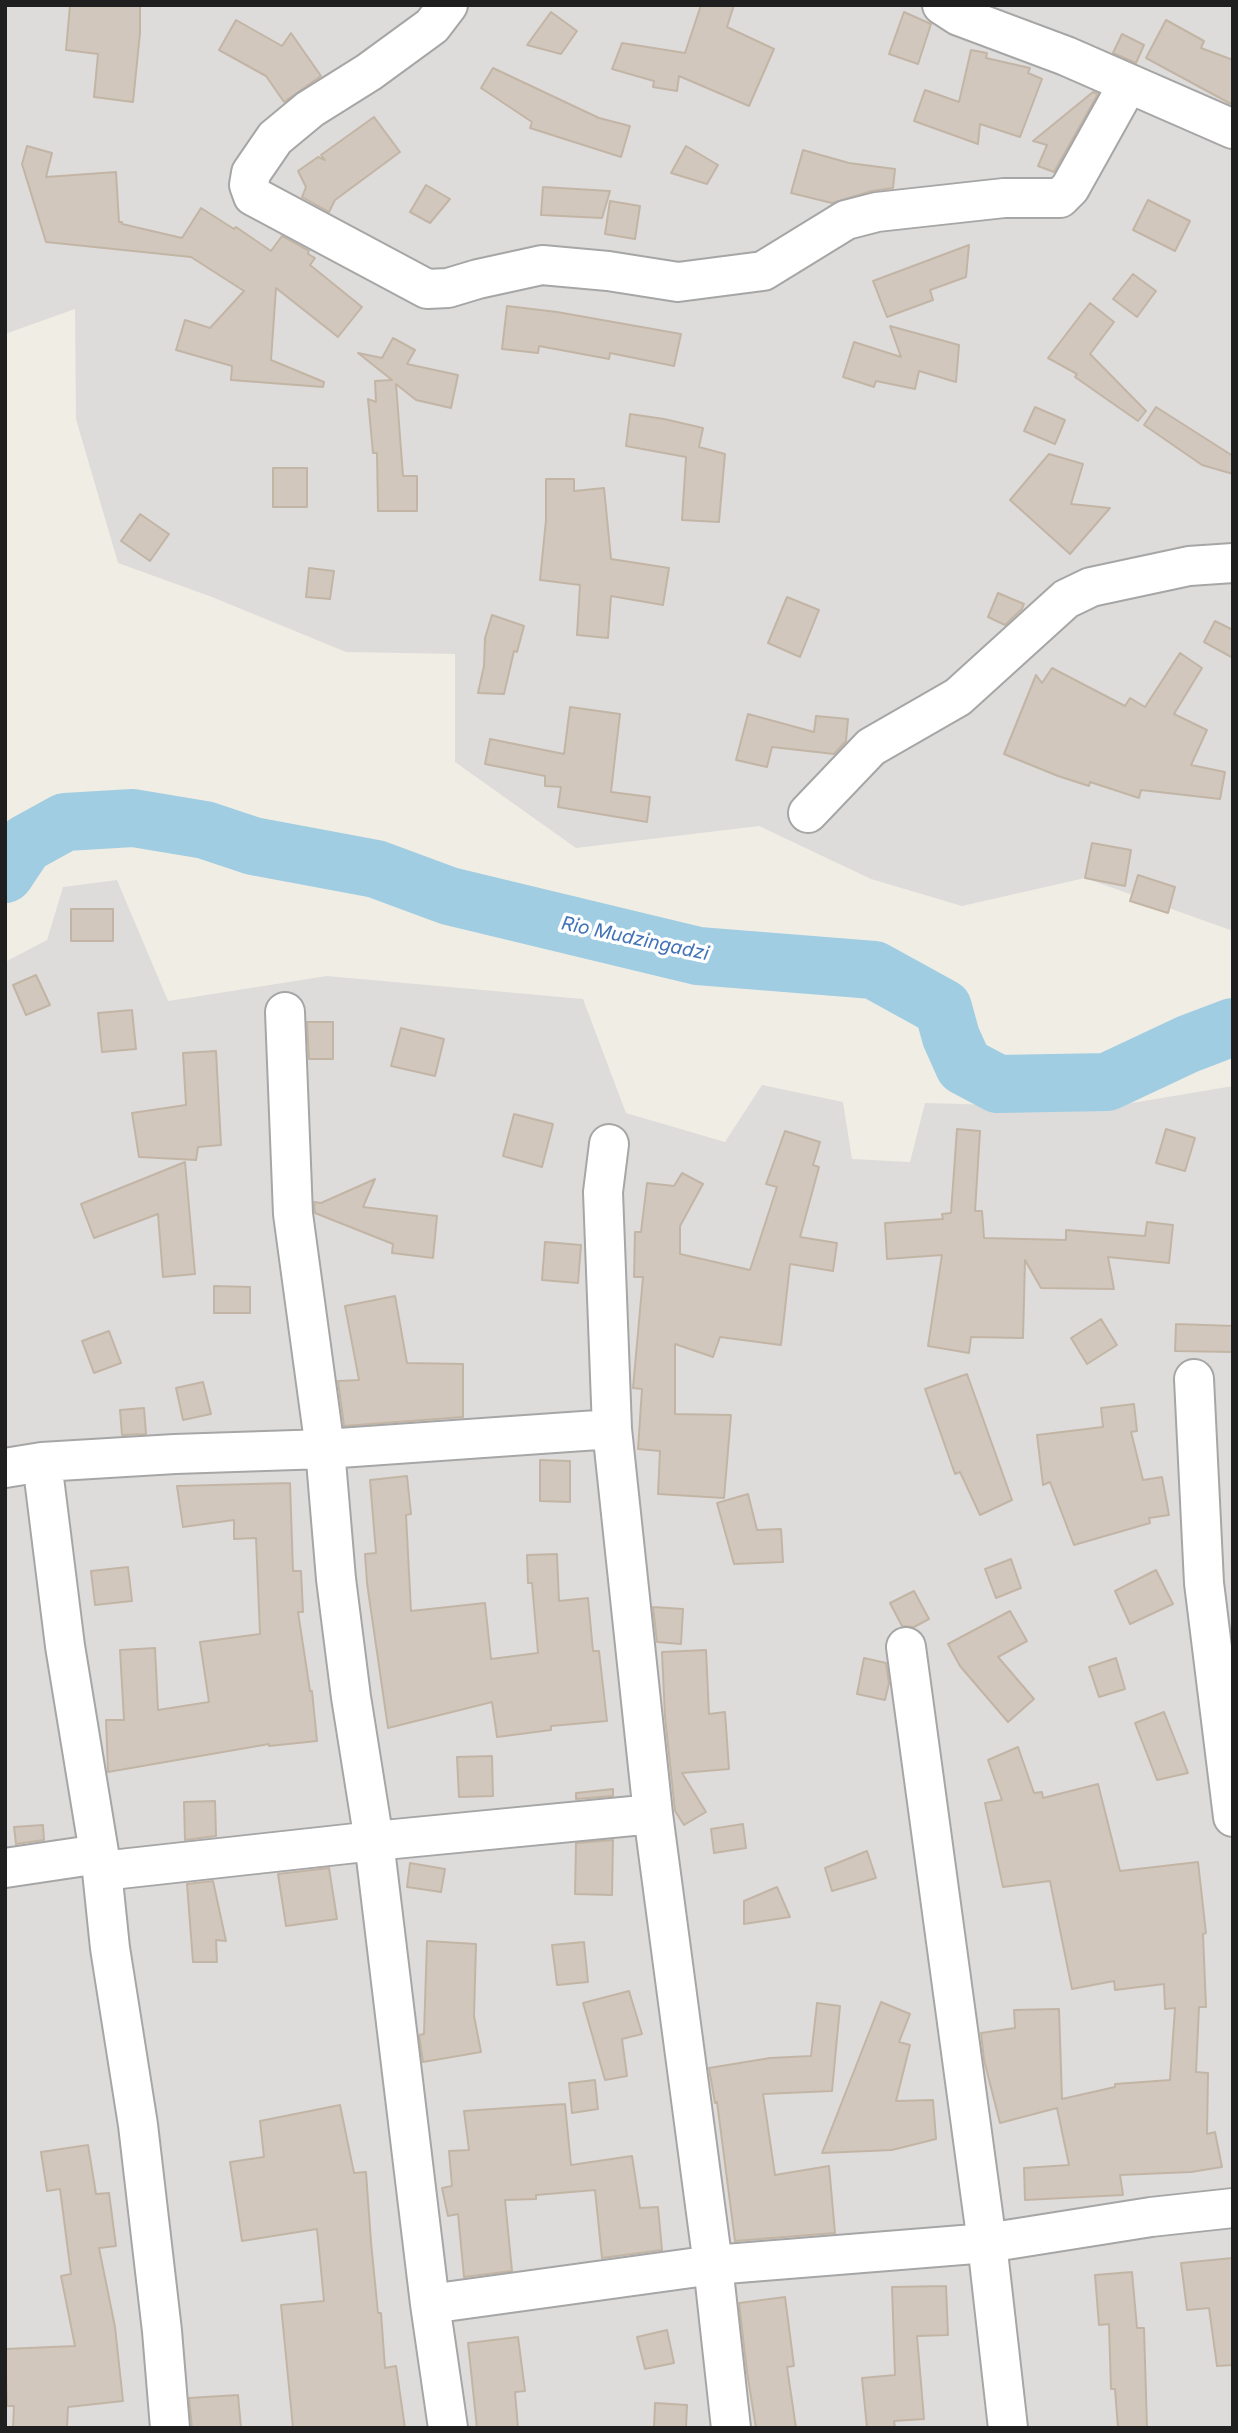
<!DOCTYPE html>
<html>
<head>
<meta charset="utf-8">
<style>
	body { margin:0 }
	#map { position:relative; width:1238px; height:2433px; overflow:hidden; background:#f0ede4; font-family:Inter,sans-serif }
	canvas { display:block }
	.frame { position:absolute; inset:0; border:7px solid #1f1f1f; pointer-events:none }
</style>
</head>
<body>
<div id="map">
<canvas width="1238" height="2433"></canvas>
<div class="frame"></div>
</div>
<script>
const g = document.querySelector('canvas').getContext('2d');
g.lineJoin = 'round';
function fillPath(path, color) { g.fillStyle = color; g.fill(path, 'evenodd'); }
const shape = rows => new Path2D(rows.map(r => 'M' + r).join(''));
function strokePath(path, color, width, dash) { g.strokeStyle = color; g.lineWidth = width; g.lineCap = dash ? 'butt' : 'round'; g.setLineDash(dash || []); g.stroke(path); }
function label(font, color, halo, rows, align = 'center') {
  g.font = font + ' Inter,sans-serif'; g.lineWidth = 7; g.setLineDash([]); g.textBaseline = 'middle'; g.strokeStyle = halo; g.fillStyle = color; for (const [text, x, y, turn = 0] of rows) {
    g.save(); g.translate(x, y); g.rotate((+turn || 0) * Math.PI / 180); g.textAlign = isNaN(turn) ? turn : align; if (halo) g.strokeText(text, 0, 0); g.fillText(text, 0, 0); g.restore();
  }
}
const residential = shape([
	[5,5,1233,5,1233,931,1085,878,962,906,871,879,759,826,576,848,455,762,455,654,346,652,212,597,118,563,76,419,75,309,5,334],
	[117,880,168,1001,327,976,583,999,626,1113,725,1142,762,1085,843,1102,852,1159,910,1162,925,1103,1102,1108,1233,1086,1233,2428,5,2428,5,962,47,940,63,887]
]);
const river = shape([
	[5,874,25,844,65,822,133,818,205,830,253,846,376,869,449,896,698,956,874,970,943,1008,951,1037,964,1066,998,1084,1107,1082,1188,1044,1233,1027]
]);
const building = shape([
	[70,5,140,5,140,33,133,102,94,97,98,54,66,50,70,5],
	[701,5,734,5,727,27,774,49,749,106,679,76,677,91,653,87,654,81,612,69,622,43,685,53,701,5],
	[551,12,577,31,561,54,527,45,551,12],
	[904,12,931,24,918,64,889,54,904,12],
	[236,20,282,46,291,33,321,76,284,102,266,76,219,50,236,20],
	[1166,20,1204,41,1201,48,1233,60,1233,105,1146,58,1166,20],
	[1122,34,1144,45,1136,63,1113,53,1122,34],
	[971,50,987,53,986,58,1030,68,1028,73,1042,79,1020,137,980,124,978,144,914,121,925,90,959,102,971,50],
	[493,68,599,118,630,126,621,157,530,128,532,122,481,88,493,68],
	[1093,92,1098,94,1054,172,1038,166,1047,145,1033,141,1093,92],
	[374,117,400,152,335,200,329,212,302,197,306,187,298,171,318,157,325,160,321,155,374,117],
	[27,146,52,153,46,177,116,172,119,222,122,222,122,224,182,238,201,208,234,229,236,227,271,251,282,236,309,251,308,254,315,258,310,265,362,307,338,337,276,288,271,360,324,382,323,387,231,380,232,366,176,350,185,320,210,328,244,291,191,257,46,242,22,164,27,146],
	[686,146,718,165,707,184,671,173,686,146],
	[803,150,849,163,895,169,893,188,872,191,832,203,791,193,803,150],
	[426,185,450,199,430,223,410,212,426,185],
	[543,187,610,191,602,218,541,215,543,187],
	[1148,200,1190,221,1175,251,1133,230,1148,200],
	[610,201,640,206,635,239,605,234,610,201],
	[969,245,966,277,930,290,933,300,887,317,873,281,969,245],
	[1133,274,1156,291,1137,317,1113,299,1133,274],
	[1090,303,1114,322,1090,354,1146,411,1138,421,1075,377,1077,374,1048,358,1090,303],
	[507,306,557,312,681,334,674,366,610,353,609,359,539,346,538,353,502,349,507,306],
	[890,326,959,345,956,382,919,371,915,389,876,381,874,387,843,377,854,342,901,357,890,326],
	[393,338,415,350,407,364,458,375,451,408,416,400,396,384,403,476,417,476,417,511,378,511,377,453,373,453,368,399,376,402,375,381,392,380,358,353,382,358,393,338],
	[1035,407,1065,420,1055,444,1024,431,1035,407],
	[1156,407,1233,456,1233,474,1202,465,1144,425,1156,407],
	[630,414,664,419,703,428,699,447,725,454,719,522,682,520,686,457,626,446,630,414],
	[1049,454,1083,464,1071,504,1110,508,1070,554,1010,500,1049,454],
	[273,468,307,468,307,507,273,507,273,468],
	[546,479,574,479,574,491,604,488,611,559,669,568,663,605,611,596,608,638,577,635,580,585,540,580,546,520,546,479],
	[140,514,169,534,150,561,121,541,140,514],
	[309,568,334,571,330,599,306,597,309,568],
	[998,593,1024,604,1022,609,1005,625,988,617,998,593],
	[787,597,819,610,800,657,768,643,787,597],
	[492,615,524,626,517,652,514,651,504,694,478,693,484,666,485,638,492,615],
	[1215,621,1233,630,1233,658,1204,642,1215,621],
	[1180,653,1202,668,1174,714,1207,730,1191,765,1225,772,1220,799,1141,790,1139,798,1090,782,1089,786,1058,776,1004,754,1036,675,1042,683,1052,668,1125,706,1130,698,1145,707,1180,653],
	[570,707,620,714,611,792,650,797,647,822,558,807,561,787,545,786,545,776,485,764,490,739,564,754,570,707],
	[748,714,814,732,816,716,848,719,846,741,834,754,772,747,767,767,736,760,748,714],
	[1092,843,1131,850,1125,886,1085,878,1092,843],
	[1138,875,1175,887,1168,913,1130,901,1138,875],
	[71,909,113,909,113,941,71,941,71,909],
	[36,975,50,1005,26,1015,13,985,36,975],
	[132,1010,136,1049,102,1052,98,1013,132,1010],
	[307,1022,333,1022,333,1059,309,1059,307,1022],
	[401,1028,444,1039,435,1076,391,1066,401,1028],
	[216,1051,221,1145,198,1147,196,1160,139,1157,132,1113,186,1105,183,1053,216,1051],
	[514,1114,553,1124,542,1167,503,1156,514,1114],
	[957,1129,980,1131,975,1211,982,1211,984,1238,1066,1240,1066,1230,1145,1236,1147,1222,1173,1225,1169,1263,1108,1257,1114,1289,1041,1288,1025,1260,1023,1338,971,1337,969,1353,928,1346,942,1255,887,1259,885,1223,943,1219,942,1214,951,1213,957,1129],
	[1166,1129,1195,1138,1185,1171,1156,1163,1166,1129],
	[785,1131,820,1142,813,1165,819,1167,800,1237,837,1243,833,1271,790,1264,781,1345,720,1337,713,1357,675,1344,675,1414,731,1415,724,1498,658,1494,660,1451,638,1449,642,1389,633,1388,643,1277,634,1277,635,1232,641,1232,647,1183,674,1186,682,1173,703,1184,680,1226,680,1254,750,1270,777,1187,766,1184,785,1131],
	[185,1162,195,1274,163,1277,158,1214,94,1238,81,1204,185,1162],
	[375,1179,363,1207,437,1216,433,1258,392,1253,393,1244,315,1213,314,1202,321,1203,375,1179],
	[545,1242,581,1245,578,1283,542,1280,545,1242],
	[214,1286,250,1287,250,1313,214,1313,214,1286],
	[395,1296,407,1363,463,1364,463,1417,344,1426,338,1381,359,1380,345,1306,395,1296],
	[1101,1319,1117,1345,1087,1364,1071,1338,1101,1319],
	[1176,1324,1233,1326,1233,1352,1175,1351,1176,1324],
	[109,1331,121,1363,94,1373,82,1341,109,1331],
	[967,1374,1012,1500,980,1515,960,1472,955,1474,925,1389,967,1374],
	[203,1382,211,1414,183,1420,176,1388,203,1382],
	[1134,1404,1137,1431,1131,1432,1143,1480,1162,1477,1169,1515,1149,1518,1150,1523,1074,1545,1050,1482,1043,1485,1037,1435,1103,1427,1101,1408,1134,1404],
	[144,1408,146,1434,122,1435,120,1410,144,1408],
	[540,1460,570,1461,570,1502,540,1501,540,1460],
	[407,1476,411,1514,406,1515,411,1611,485,1603,491,1659,538,1653,532,1583,528,1583,527,1555,557,1554,559,1601,588,1598,593,1651,599,1651,607,1721,551,1726,551,1730,497,1737,492,1702,388,1728,367,1583,365,1554,376,1553,370,1480,407,1476],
	[290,1483,293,1571,301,1571,303,1612,298,1612,310,1691,312,1691,317,1741,269,1746,269,1744,108,1772,106,1720,124,1720,120,1650,155,1648,158,1710,209,1702,200,1642,260,1634,256,1538,234,1539,234,1520,183,1527,177,1486,290,1483],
	[748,1494,757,1530,781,1529,783,1562,734,1564,717,1503,748,1494],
	[1011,1559,1021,1588,996,1598,985,1569,1011,1559],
	[128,1567,132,1601,95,1605,91,1571,128,1567],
	[1156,1570,1173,1604,1130,1624,1115,1591,1156,1570],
	[914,1591,929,1619,914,1627,902,1626,890,1603,914,1591],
	[653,1607,683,1609,681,1644,657,1642,653,1607],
	[1010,1611,1027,1641,998,1657,1034,1699,1008,1722,960,1666,948,1644,1010,1611],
	[706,1650,709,1714,725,1712,729,1769,682,1773,706,1812,684,1825,675,1811,665,1717,662,1652,706,1650],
	[864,1658,886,1663,889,1683,885,1700,857,1694,864,1658],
	[1116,1658,1125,1689,1099,1697,1089,1667,1116,1658],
	[1164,1712,1188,1773,1157,1780,1135,1723,1164,1712],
	[1018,1747,1034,1793,1042,1792,1043,1798,1098,1784,1120,1871,1198,1862,1206,1933,1203,1934,1206,2007,1199,2007,1196,2072,1208,2073,1207,2134,1215,2132,1222,2167,1191,2172,1120,2175,1123,2195,1025,2200,1024,2168,1069,2165,1057,2108,1000,2123,984,2060,981,2033,1015,2028,1014,2010,1059,2009,1062,2099,1115,2087,1115,2084,1170,2080,1175,2008,1165,2009,1164,1984,1115,1990,1114,1981,1072,1989,1050,1881,1003,1887,985,1803,1002,1800,988,1760,1018,1747],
	[492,1756,493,1796,459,1797,457,1757,492,1756],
	[613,1789,613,1796,576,1799,576,1793,613,1789],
	[215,1801,216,1836,185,1840,184,1802,215,1801],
	[743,1824,746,1848,714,1853,711,1829,743,1824],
	[43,1825,44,1840,16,1844,14,1827,43,1825],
	[613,1840,612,1895,575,1894,576,1843,613,1840],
	[867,1851,876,1878,832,1891,825,1868,867,1851],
	[410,1863,445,1869,441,1892,407,1887,410,1863],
	[329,1868,337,1919,286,1926,278,1874,329,1868],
	[213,1881,226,1941,216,1940,217,1962,193,1962,187,1884,213,1881],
	[777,1887,790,1917,744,1924,744,1901,777,1887],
	[427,1941,476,1944,474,2016,481,2052,423,2062,419,2035,424,2034,427,1941],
	[584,1942,588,1982,557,1985,552,1945,584,1942],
	[629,1991,642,2034,622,2039,627,2076,605,2080,583,2003,629,1991],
	[881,2002,910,2014,899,2042,910,2045,896,2101,933,2100,936,2139,892,2150,822,2153,881,2002],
	[817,2003,840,2006,832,2091,763,2094,775,2175,829,2166,835,2233,735,2241,717,2102,715,2103,709,2068,770,2058,811,2056,817,2003],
	[595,2080,598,2109,572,2113,569,2083,595,2080],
	[565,2104,571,2165,632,2156,640,2208,658,2207,662,2250,602,2258,595,2190,536,2195,536,2199,505,2200,512,2271,464,2277,458,2214,448,2216,442,2188,452,2186,449,2151,469,2150,464,2111,565,2104],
	[340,2105,354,2173,366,2172,371,2242,378,2313,381,2313,385,2368,396,2366,405,2428,293,2428,281,2305,324,2301,317,2229,242,2241,230,2162,264,2157,260,2121,340,2105],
	[88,2145,96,2194,109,2193,116,2246,99,2248,115,2327,123,2401,68,2407,67,2428,13,2428,14,2406,7,2406,5,2349,75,2346,61,2276,71,2274,60,2189,47,2191,41,2152,88,2145],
	[1233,2258,1233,2365,1217,2366,1209,2308,1187,2310,1181,2263,1233,2258],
	[1132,2272,1137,2328,1144,2328,1147,2428,1118,2428,1115,2389,1111,2389,1109,2324,1099,2325,1095,2275,1132,2272],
	[946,2286,948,2335,917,2336,924,2419,894,2421,895,2428,867,2428,862,2378,895,2375,892,2287,946,2286],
	[785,2297,794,2366,787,2367,796,2428,756,2428,747,2372,739,2303,785,2297],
	[667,2330,674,2363,645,2369,637,2337,667,2330],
	[518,2337,525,2391,515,2392,518,2428,477,2428,468,2343,518,2337],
	[238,2395,241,2428,192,2428,189,2398,238,2395],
	[655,2403,687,2405,686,2428,654,2428,655,2403]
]);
const street = shape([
	[448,5,432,26,369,72,310,109,275,138,251,173,249,185,253,196,427,289,448,288,478,279,542,265,608,271,678,282,763,271,846,220,877,212,1004,198,1060,198,1070,188,1128,84],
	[942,5,959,16,1066,56,1233,129],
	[808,813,871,747,958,697,1066,599,1091,587,1189,566,1233,563],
	[285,1012,293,1214,325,1449,336,1579,351,1697,374,1841,430,2304,448,2428],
	[609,1144,603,1192,612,1429,653,1814,713,2265,731,2428],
	[1194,1379,1204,1583,1233,1817],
	[42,1462,65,1646,102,1871,110,1948,138,2125,162,2331,170,2428],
	[5,1468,42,1462,175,1454,325,1449,612,1429],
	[906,1647,987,2243,1008,2428],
	[5,1868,99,1854],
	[102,1871,374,1841,653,1814],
	[430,2304,713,2265,987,2243,1151,2217,1233,2208]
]);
const waterNames = [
	["Rio Mudzingadzi",635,939,12]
];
fillPath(residential, '#dddcdb');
strokePath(river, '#a0cde2', 58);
fillPath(building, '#d1c7bc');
strokePath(building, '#c3b5a5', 2);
strokePath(street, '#a6a6a6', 42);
strokePath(street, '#fff', 38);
label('italic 19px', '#4272b7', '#fff', waterNames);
</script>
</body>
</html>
